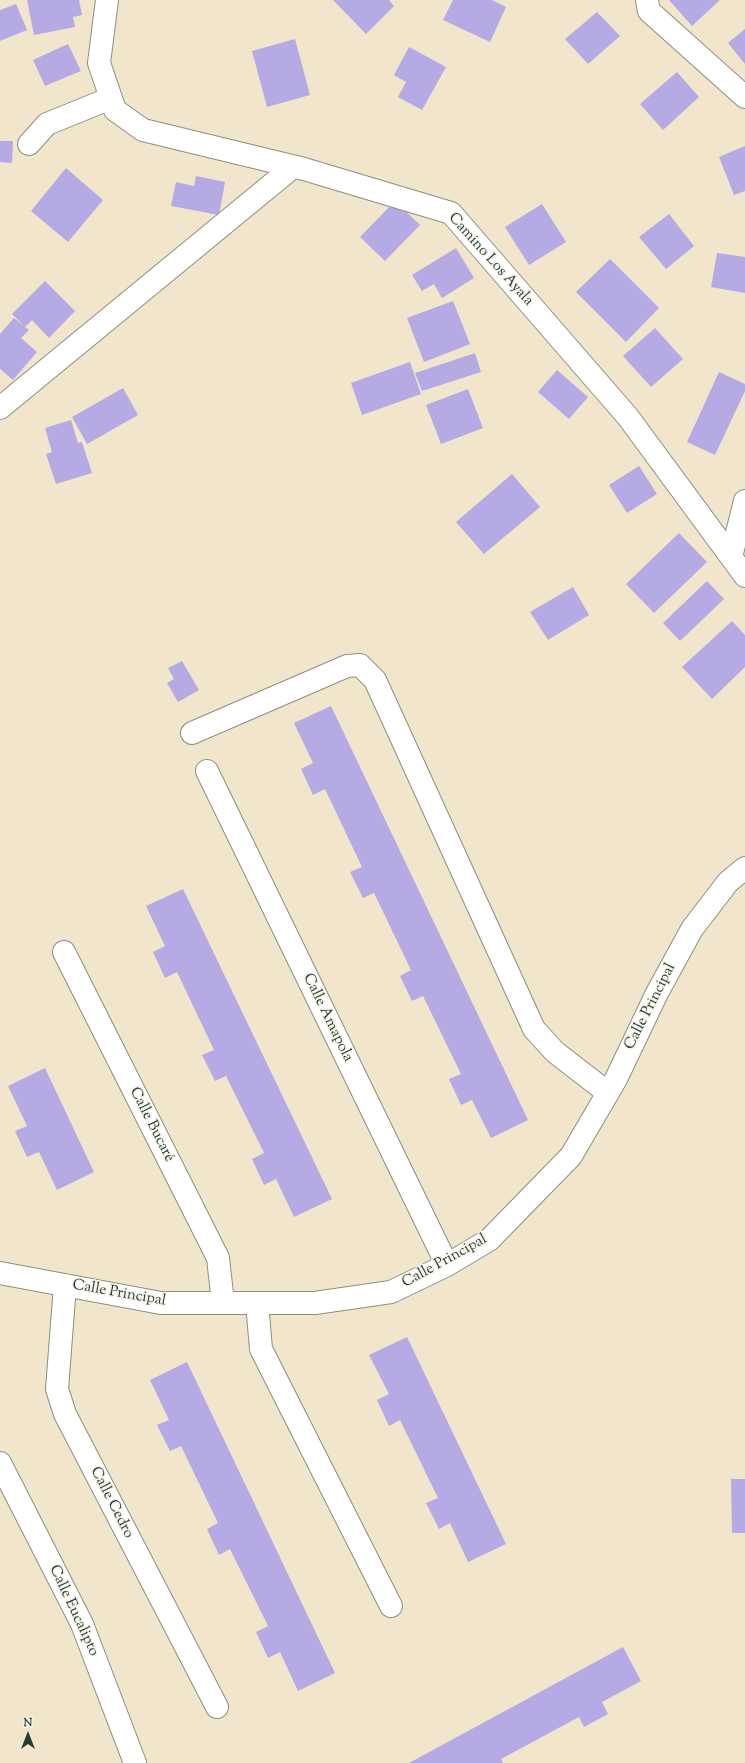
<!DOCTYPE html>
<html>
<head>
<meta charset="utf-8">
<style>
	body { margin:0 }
	#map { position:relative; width:745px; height:1763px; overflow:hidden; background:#f1e5cb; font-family:"Sorts Mill Goudy",serif }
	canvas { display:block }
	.north { position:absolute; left:8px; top:1715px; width:40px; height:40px; -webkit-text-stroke:3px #f7f3e8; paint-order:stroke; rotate:0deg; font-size:11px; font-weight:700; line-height:16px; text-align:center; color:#1f3d34 }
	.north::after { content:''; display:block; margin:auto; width:14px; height:18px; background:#1f3d34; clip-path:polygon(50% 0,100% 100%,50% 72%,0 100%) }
</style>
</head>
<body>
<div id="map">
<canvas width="745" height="1763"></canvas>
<div class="north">N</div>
</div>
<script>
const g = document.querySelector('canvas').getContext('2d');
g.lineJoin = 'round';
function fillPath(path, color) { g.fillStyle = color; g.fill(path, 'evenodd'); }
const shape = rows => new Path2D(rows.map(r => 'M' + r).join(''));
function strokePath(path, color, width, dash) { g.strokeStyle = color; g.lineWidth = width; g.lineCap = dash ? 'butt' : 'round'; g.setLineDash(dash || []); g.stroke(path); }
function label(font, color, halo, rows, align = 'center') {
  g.font = font + ' "Sorts Mill Goudy",serif'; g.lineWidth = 3; g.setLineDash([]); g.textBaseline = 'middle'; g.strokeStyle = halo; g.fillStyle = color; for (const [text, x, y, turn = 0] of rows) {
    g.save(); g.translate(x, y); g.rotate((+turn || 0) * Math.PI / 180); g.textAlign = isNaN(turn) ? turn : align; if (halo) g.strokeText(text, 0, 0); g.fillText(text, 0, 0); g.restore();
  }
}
const building = shape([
	[27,0,79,0,82,15,73,17,75,27,34,35],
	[333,0,389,0,394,6,366,34],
	[453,0,492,0,506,7,490,42,443,20],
	[669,0,720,0,692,26],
	[16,4,27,30,0,41,0,10],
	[597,12,620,36,588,64,565,39],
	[745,29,745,64,728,43],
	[295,39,310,95,267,107,252,51],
	[68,44,81,71,45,86,33,60],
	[409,47,446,67,422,110,398,97,406,82,394,75],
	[677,72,699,97,663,130,640,104],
	[0,141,13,141,12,163,0,162],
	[745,146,745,191,734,195,719,157],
	[66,168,103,200,68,242,31,211],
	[196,176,225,182,219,215,171,206,176,182,194,186],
	[395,201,420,225,385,261,360,237],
	[542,204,566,242,529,265,505,227],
	[669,214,694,246,666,269,639,237],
	[456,248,474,278,442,298,434,284,422,291,412,275],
	[717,253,745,257,745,293,711,287],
	[610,259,659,308,626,342,576,292],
	[45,281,75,311,49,338,32,320,25,327,12,314],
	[453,301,470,344,424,362,407,318],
	[14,318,29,330,21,338,37,352,13,380,0,369,0,334],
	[655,328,683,359,651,387,623,356],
	[475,353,481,372,422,391,415,373],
	[410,362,421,394,362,415,351,383],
	[557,370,588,397,569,419,538,392],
	[719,372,745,384,745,391,715,455,687,442],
	[123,388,138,415,87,444,72,417],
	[468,389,483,428,441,444,426,405],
	[71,420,78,443,82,442,92,473,56,484,46,454,52,452,45,428],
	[639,466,657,494,627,513,609,485],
	[512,474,540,507,484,554,456,522],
	[679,533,707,562,654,613,626,584],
	[707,581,724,599,680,641,663,623],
	[573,587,589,615,548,640,530,612],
	[732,621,745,635,745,667,712,699,682,667],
	[182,661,199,690,178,702,167,683,174,679,168,668],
	[331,706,528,1120,491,1138,472,1100,461,1105,449,1079,461,1074,423,996,412,1001,400,976,411,970,374,893,363,898,350,872,362,867,325,789,313,795,301,769,313,763,294,723],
	[183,889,332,1199,294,1217,276,1179,264,1185,252,1159,264,1153,226,1076,215,1081,202,1055,214,1050,177,972,165,978,153,952,165,946,146,906],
	[45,1068,94,1172,57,1190,39,1152,27,1157,15,1131,27,1126,8,1086],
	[407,1337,506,1544,468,1562,450,1523,439,1529,426,1503,438,1498,400,1420,389,1426,377,1400,389,1394,369,1355],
	[187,1362,335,1673,298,1691,280,1652,268,1658,256,1632,268,1626,230,1549,219,1555,207,1529,218,1523,181,1446,170,1451,157,1425,169,1420,150,1380],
	[731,1479,745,1479,745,1533,732,1533],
	[623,1647,641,1681,602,1702,608,1714,584,1727,579,1717,501,1759,503,1763,409,1763]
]);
const street = shape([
	[107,0,99,63,115,110,143,130,304,169,451,213,628,417,745,576],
	[647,0,649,11,745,97],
	[29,144,47,124,111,98],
	[0,408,293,167],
	[731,557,745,501],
	[192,733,347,666,360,665,375,680,534,1029,555,1052,608,1093],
	[207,771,447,1265],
	[64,952,218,1258,223,1303],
	[0,1273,161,1303,315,1303,391,1292,447,1265,489,1240,571,1156,616,1079,657,993,692,929,728,882,745,868],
	[65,1285,57,1389,65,1414,217,1707],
	[257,1303,261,1349,391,1606],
	[0,1463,82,1624,135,1763]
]);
const streetNames = [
	["Camino Los Ayala",490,260,48],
	["Calle Principal",651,1007,-63],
	["Calle Amapola",327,1018,64],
	["Calle Bucaré",151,1125,63],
	["Calle Principal",445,1262,-29],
	["Calle Principal",119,1294,10],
	["Calle Cedro",111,1503,63],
	["Calle Eucalipto",73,1611,65]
];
fillPath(building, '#b5aae3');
strokePath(street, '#889180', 24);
strokePath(street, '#fff', 22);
label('15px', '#1f3d34', '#f7f3e8', streetNames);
</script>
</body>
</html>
